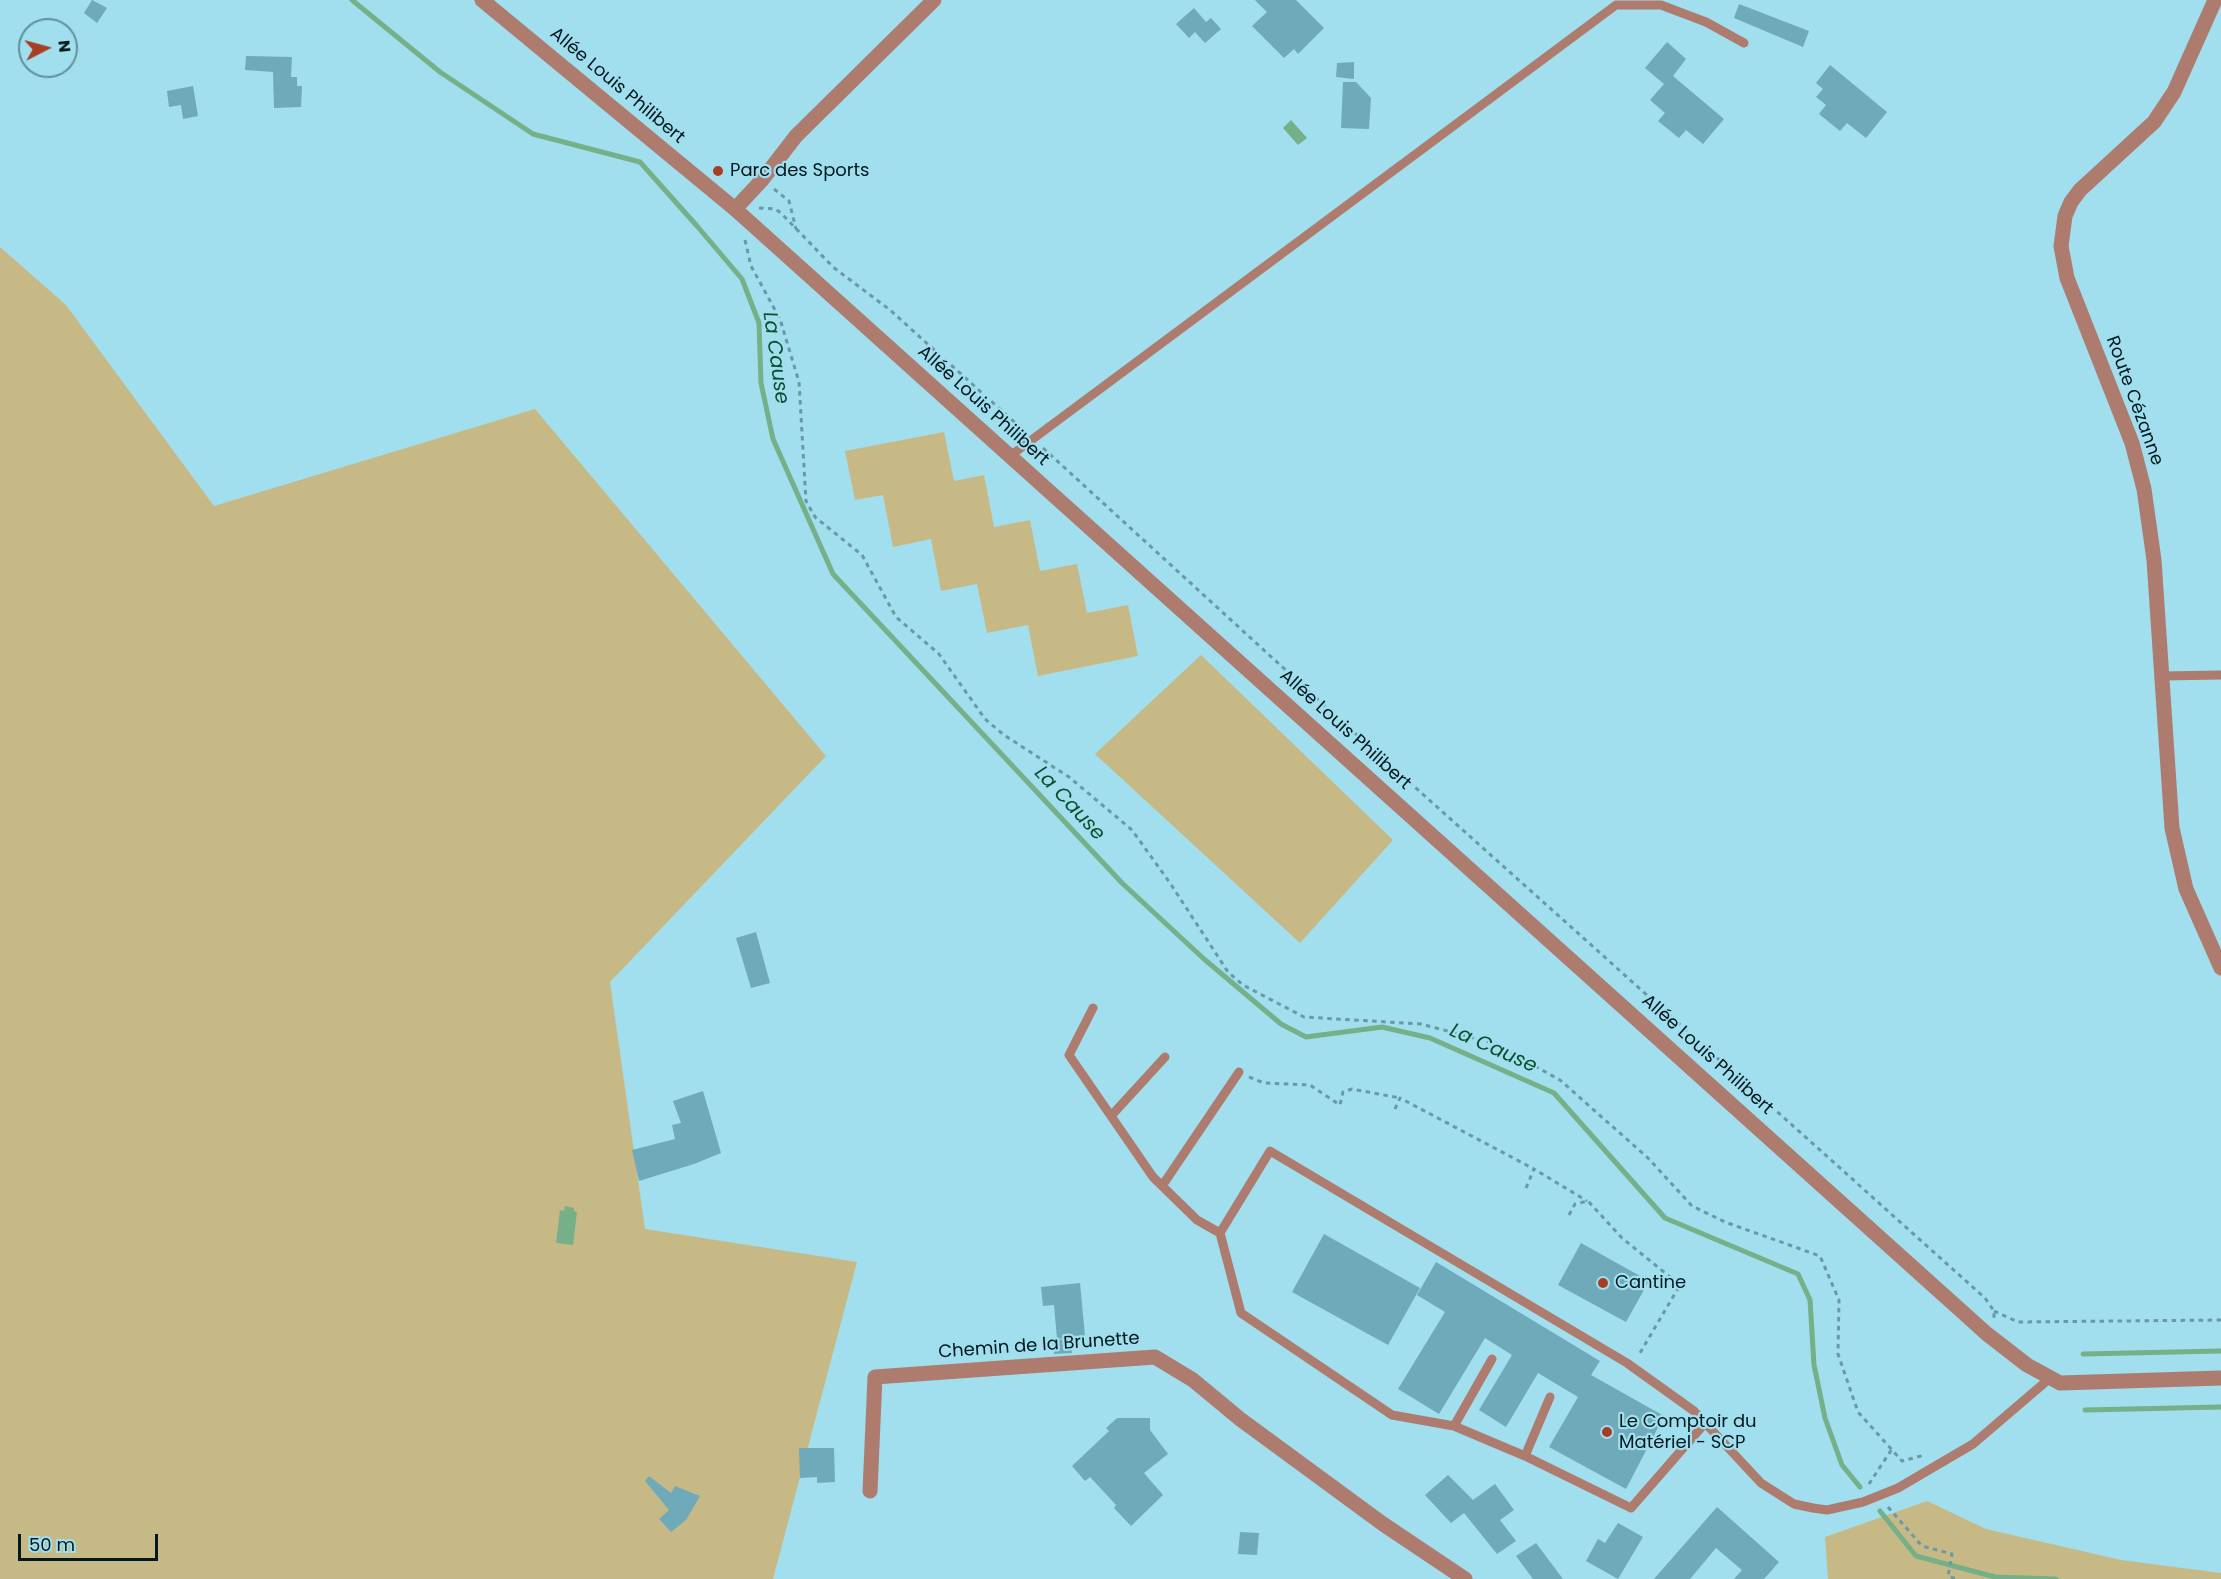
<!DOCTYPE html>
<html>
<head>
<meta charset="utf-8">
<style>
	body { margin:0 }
	#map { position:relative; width:2221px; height:1579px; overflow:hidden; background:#a1deee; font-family:Poppins,sans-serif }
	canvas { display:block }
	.north { position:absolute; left:18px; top:18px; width:60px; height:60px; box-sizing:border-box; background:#a1deee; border:2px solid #618f9b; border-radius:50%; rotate:84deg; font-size:16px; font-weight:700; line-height:24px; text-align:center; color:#02191f }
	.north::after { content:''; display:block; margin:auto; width:21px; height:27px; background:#a73e24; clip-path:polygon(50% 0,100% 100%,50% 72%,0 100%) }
	.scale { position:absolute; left:18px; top:1534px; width:140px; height:27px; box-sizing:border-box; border:3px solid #02191f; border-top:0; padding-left:8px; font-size:18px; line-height:21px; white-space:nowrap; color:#02191f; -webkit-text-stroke:4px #a1deee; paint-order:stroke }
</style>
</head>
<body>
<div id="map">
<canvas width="2221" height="1579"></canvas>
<div class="north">N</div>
<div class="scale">50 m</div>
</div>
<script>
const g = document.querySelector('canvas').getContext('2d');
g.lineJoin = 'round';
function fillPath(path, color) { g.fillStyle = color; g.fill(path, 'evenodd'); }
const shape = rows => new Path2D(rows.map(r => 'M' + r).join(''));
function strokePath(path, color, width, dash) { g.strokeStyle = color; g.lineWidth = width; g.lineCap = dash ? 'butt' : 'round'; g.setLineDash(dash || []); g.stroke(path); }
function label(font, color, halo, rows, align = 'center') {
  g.font = font + ' Poppins,sans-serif'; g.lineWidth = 4.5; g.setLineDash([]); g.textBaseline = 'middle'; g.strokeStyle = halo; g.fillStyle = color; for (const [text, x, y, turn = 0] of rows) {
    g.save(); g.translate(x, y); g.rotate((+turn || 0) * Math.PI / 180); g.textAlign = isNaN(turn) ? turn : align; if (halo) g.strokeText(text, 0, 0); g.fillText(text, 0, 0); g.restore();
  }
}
const green = shape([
	[0,247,66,305,214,506,535,409,826,756,610,982,645,1229,857,1262,773,1579,0,1579],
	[944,432,954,481,984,475,994,527,1030,520,1040,571,1077,564,1087,613,1128,605,1138,656,1038,676,1028,625,987,633,977,584,941,591,931,539,893,547,883,495,855,500,845,451],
	[1201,655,1393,840,1300,943,1095,754],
	[1927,1501,1986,1529,2121,1560,2221,1573,2221,1579,1828,1579,1825,1537]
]);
const water = shape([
	[1291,120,1307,138,1298,145,1283,128],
	[565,1206,574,1208,574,1211,577,1212,573,1245,556,1243,560,1210,564,1211]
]);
const stream = shape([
	[352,0,440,72,533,134,640,162,697,226,742,279,759,323,761,383,773,439,833,574,1122,883,1204,959,1281,1024,1306,1037,1382,1027,1430,1038,1554,1093,1665,1218,1798,1274,1810,1300,1814,1365,1825,1418,1842,1465,1860,1487],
	[2083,1354,2221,1351],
	[2085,1410,2221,1407],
	[1880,1511,1916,1556,1995,1577,2056,1579]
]);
const building = shape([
	[92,0,107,8,97,23,84,13],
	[1255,0,1296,0,1324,28,1298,54,1294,49,1284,58,1252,26,1267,12],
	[1739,4,1809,31,1803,47,1734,18],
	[1194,8,1206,22,1211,18,1221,29,1205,43,1195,32,1189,38,1176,24],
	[1667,42,1686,59,1673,76,1724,119,1703,144,1686,130,1679,138,1658,121,1665,113,1650,100,1664,84,1645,68],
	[246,56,292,57,291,77,297,77,297,86,302,86,301,107,274,108,273,72,245,70],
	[1354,62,1354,79,1336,77,1337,63],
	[1830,65,1887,112,1866,138,1847,123,1840,131,1819,114,1826,105,1816,97,1823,89,1816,83],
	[1343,82,1356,82,1371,98,1369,129,1341,128],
	[193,86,198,116,183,119,181,105,169,107,167,91],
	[756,932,770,983,751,988,736,938],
	[703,1091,721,1153,694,1164,639,1181,632,1150,675,1139,672,1125,681,1123,673,1101],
	[1324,1234,1420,1288,1388,1345,1292,1292],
	[1581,1243,1649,1281,1626,1322,1558,1285],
	[1436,1262,1600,1361,1591,1375,1664,1416,1626,1489,1549,1447,1578,1397,1538,1373,1506,1427,1479,1410,1512,1355,1485,1338,1439,1414,1398,1389,1445,1312,1417,1295],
	[1080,1283,1085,1336,1057,1339,1054,1305,1043,1306,1041,1287],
	[1070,1339,1072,1353,1054,1354,1053,1340],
	[1117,1418,1150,1418,1150,1430,1168,1454,1144,1473,1163,1495,1131,1526,1114,1508,1116,1505,1090,1477,1085,1481,1072,1466,1109,1431,1106,1428],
	[799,1448,834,1448,835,1482,817,1483,817,1477,800,1478],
	[1448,1475,1473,1500,1495,1484,1514,1510,1500,1520,1516,1541,1497,1554,1464,1513,1451,1523,1425,1495],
	[649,1476,671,1493,675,1486,700,1496,686,1520,671,1532,659,1519,669,1510,645,1481],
	[1717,1507,1779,1562,1764,1579,1734,1579,1742,1570,1716,1548,1690,1579,1654,1579],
	[1618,1523,1643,1537,1618,1579,1586,1561,1598,1539,1605,1543],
	[1240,1532,1259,1533,1257,1555,1238,1554],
	[1536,1543,1563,1579,1533,1579,1516,1556]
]);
const path = shape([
	[774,189,789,201,796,229],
	[759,208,775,209,781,213,833,267,890,310,1022,429],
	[745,240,751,266,780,319,799,382,806,501,815,517,862,555,896,617,939,654,985,719,1004,735,1069,777,1132,830,1170,883,1228,972,1243,985,1304,1017,1421,1024,1493,1043,1560,1080,1648,1158,1692,1206,1725,1222,1820,1256,1839,1300,1838,1354,1858,1412,1902,1461,1925,1455],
	[1043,448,1349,728,1985,1298,1994,1311,1994,1319],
	[1249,1077,1264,1083,1310,1085,1340,1105,1343,1092,1352,1089,1400,1098],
	[1395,1109,1400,1098,1534,1169],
	[1526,1188,1534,1169,1587,1201],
	[1569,1215,1575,1204,1588,1201,1622,1238,1680,1285,1640,1353,1637,1352],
	[1994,1311,2018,1322,2221,1320],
	[1869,1484,1892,1449],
	[1888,1507,1922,1546,1952,1554,1948,1576,1957,1579]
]);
const service = shape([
	[1010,456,1616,5,1661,5,1706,22,1744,43],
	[2163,676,2221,675],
	[1093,1008,1069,1055,1153,1177,1197,1220,1220,1233,1241,1313,1392,1415,1454,1426],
	[1111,1116,1165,1057],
	[1162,1186,1239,1072],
	[1220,1233,1270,1151,1627,1363,1694,1411,1761,1483,1794,1504,1813,1508,1827,1510,1863,1502,1898,1488,1973,1444,2049,1379],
	[1492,1359,1454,1426,1525,1456,1631,1508,1706,1422],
	[1525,1456,1550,1397]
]);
const minor = shape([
	[735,209,762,180,796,136,934,0],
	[870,1491,875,1377,1155,1357,1193,1380,1240,1419,1383,1524,1465,1579]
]);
const tertiary = shape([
	[482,0,735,209,1987,1334,2027,1365,2060,1383,2221,1378],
	[2215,0,2174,92,2154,122,2080,190,2071,202,2065,216,2061,246,2067,278,2132,443,2144,489,2154,560,2172,828,2186,889,2221,968]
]);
const markers = [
	[718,171,6,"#a73e24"],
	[1603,1283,6,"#a73e24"],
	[1607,1432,6,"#a73e24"]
];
const streetNames = [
	["Allée Louis Philibert",617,86,40],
	["Route Cézanne",2134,401,70],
	["Allée Louis Philibert",983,406,42],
	["Allée Louis Philibert",1345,730,42],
	["Allée Louis Philibert",1707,1055,42],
	["Chemin de la Brunette",1039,1346,-4]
];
const poiNames = [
	["Parc des Sports",730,171],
	["Cantine",1615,1283],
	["Le Comptoir du",1619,1422],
	["Matériel - SCP",1619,1443]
];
const waterNames = [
	["La Cause",775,358,82],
	["La Cause",1069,804,47],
	["La Cause",1493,1049,24]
];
fillPath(green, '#c7b986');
fillPath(water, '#75b089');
strokePath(stream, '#75b089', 5);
fillPath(building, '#6eaab9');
strokePath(path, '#6999a5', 3, [4.5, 4.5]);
strokePath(service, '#ad7c6f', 9);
strokePath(minor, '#ad7c6f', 15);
strokePath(tertiary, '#ad7c6f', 15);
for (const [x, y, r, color] of markers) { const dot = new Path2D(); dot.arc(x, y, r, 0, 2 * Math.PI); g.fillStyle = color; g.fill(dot); strokePath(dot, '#a1deee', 2); }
label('18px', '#02191f', '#a1deee', streetNames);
label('18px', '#02191f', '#a1deee', poiNames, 'left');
label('italic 20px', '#09512d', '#a1deee', waterNames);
</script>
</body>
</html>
